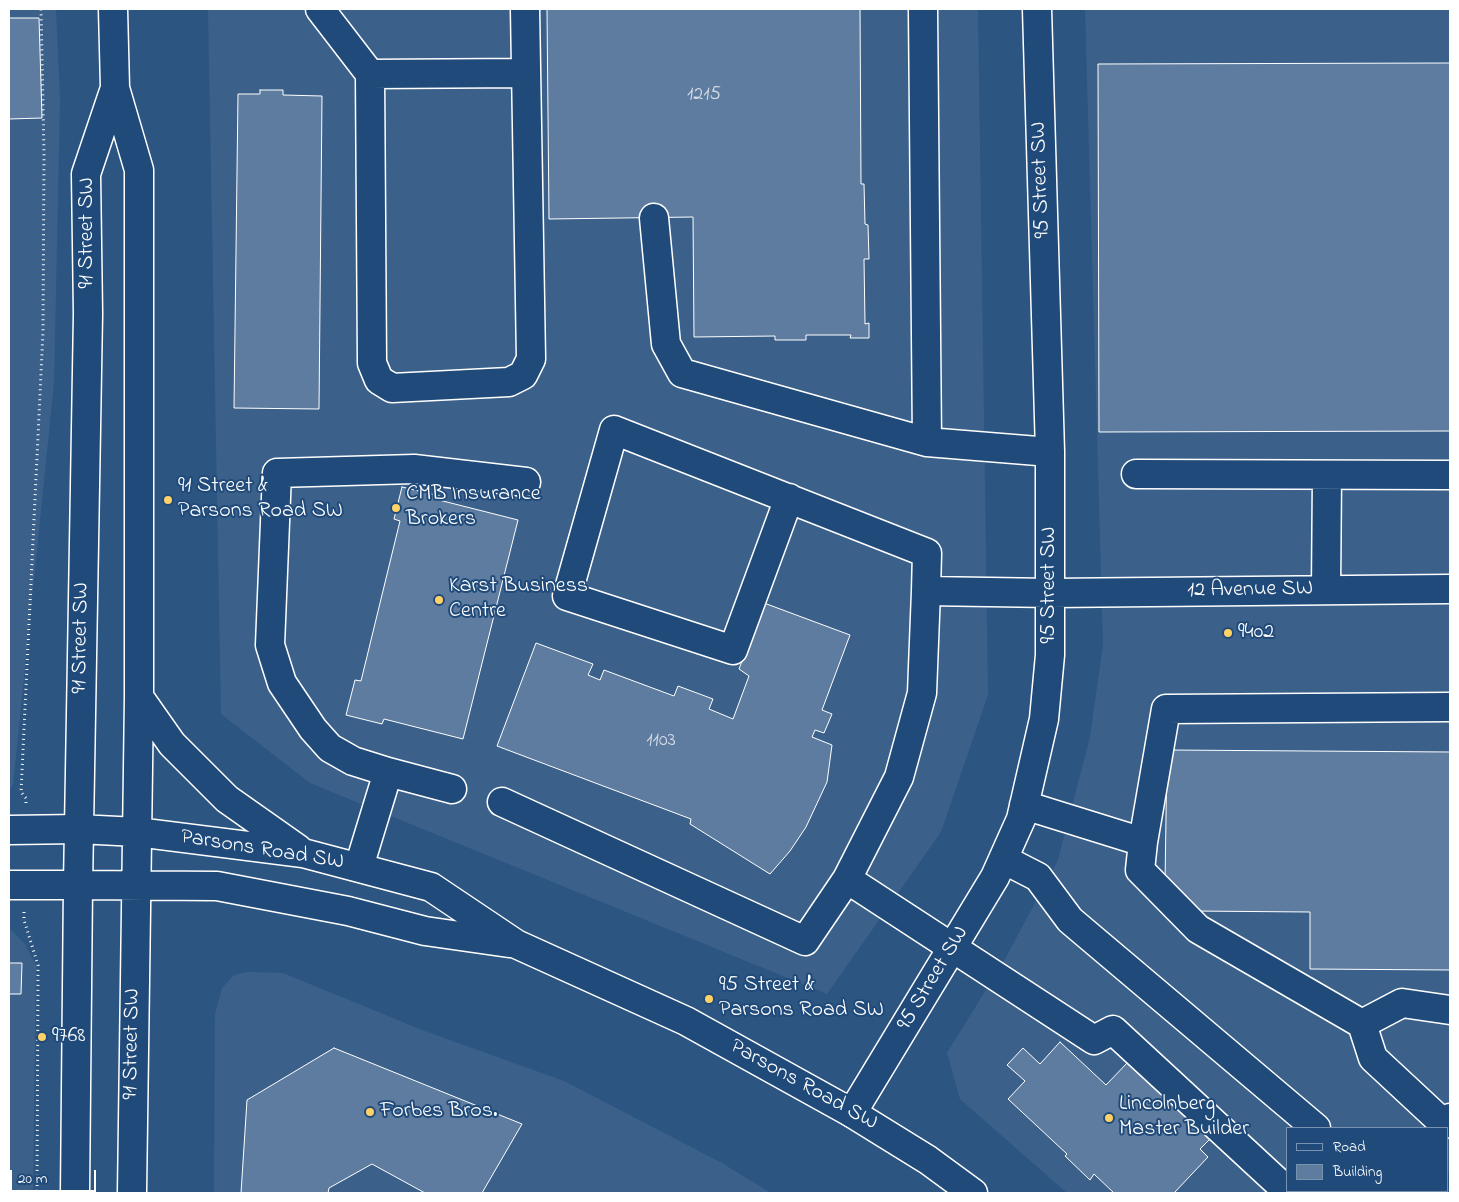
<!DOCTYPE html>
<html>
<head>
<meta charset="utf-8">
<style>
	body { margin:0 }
	#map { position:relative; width:1459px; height:1202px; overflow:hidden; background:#2c5582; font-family:"Indie Flower",sans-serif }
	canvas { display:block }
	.frame { position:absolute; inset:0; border:10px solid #fff; pointer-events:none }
	.legend { position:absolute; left:1286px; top:1127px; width:162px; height:65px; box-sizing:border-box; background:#1f4a7a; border:1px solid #7992af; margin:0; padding:6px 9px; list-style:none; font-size:15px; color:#fff }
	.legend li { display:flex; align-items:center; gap:10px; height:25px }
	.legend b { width:25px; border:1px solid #7992af }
	.scale { position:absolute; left:10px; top:1170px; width:86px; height:22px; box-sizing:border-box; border:2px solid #fff; border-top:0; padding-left:6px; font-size:15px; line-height:18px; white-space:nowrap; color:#fff; -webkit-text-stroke:4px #1f4a7a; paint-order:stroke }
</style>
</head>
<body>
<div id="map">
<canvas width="1459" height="1202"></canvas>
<div class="frame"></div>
<ul class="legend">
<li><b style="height:6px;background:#1f4a7a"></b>Road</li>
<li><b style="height:14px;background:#5e7c9f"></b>Building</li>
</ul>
<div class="scale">20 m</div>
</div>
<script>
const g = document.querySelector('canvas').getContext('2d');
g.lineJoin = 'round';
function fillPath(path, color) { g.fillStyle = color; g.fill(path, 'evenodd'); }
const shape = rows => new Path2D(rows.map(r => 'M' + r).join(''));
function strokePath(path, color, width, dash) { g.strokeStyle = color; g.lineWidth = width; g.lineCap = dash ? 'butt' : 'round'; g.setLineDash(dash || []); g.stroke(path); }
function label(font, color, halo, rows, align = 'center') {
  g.font = font + ' "Indie Flower",sans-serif'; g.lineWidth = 4; g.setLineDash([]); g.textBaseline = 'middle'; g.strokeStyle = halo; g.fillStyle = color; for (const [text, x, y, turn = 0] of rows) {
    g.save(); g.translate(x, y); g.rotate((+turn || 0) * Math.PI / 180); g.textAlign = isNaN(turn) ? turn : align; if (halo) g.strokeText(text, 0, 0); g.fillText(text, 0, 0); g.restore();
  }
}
const built = shape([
	[9,9,56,9,60,100,54,383,13,785,9,791],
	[208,9,978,9,988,695,941,832,827,994,310,783,221,714],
	[1085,9,1450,9,1450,1172,1448,1174,1448,1128,1288,1128,1288,1191,1448,1191,1448,1188,1450,1193,1067,1193,960,1099,947,1053,1005,959,1058,860,1090,737,1103,645],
	[9,928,25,944,36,965,33,1193,9,1193],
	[248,972,283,973,422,1030,564,1081,722,1163,771,1193,214,1193,215,1014,222,988,234,975]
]);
const building = shape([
	[547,9,860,9,861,184,864,184,865,224,868,225,869,259,864,259,865,324,869,323,869,338,850,338,851,335,806,335,806,340,775,340,775,336,694,337,693,217,549,219,547,9],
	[9,18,39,18,42,118,9,119,9,18],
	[1450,63,1450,431,1099,432,1098,64,1450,63],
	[260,90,283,90,283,95,322,96,319,409,234,408,238,94,260,94,260,90],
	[402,487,440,496,439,500,518,520,463,739,384,719,382,724,346,715,355,680,361,681,400,521,394,519,402,487],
	[764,603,850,635,822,710,832,714,824,733,815,730,812,737,832,745,827,782,806,827,790,851,770,874,690,824,691,819,497,746,536,643,593,664,588,675,600,680,604,670,674,696,678,686,713,699,709,709,733,719,749,676,739,669,764,603],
	[1167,750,1450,752,1450,970,1310,969,1310,912,1191,911,1165,884,1167,750],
	[9,963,22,963,21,994,9,994,9,963],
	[1060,1042,1106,1085,1129,1061,1211,1138,1200,1149,1208,1157,1174,1193,1114,1193,1094,1174,1090,1180,1065,1156,1067,1154,1008,1099,1025,1081,1007,1065,1023,1048,1040,1064,1060,1042],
	[334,1048,522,1124,482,1193,425,1193,372,1164,329,1188,328,1193,241,1193,247,1100,334,1048],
	[1311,1191,1420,1191,1422,1193,1308,1193,1311,1191]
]);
const path = shape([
	[26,803,26,798,21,792,43,331,44,154,41,9],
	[24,912,24,920,38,965,37,1193]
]);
const minor = shape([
	[320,9,370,74,372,363,379,380,392,388,509,382,523,375,531,359,525,9],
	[923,9,927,442,1050,452],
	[370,74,526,73],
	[654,218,666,344,682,373,927,442],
	[1136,474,1450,475],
	[789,498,733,650,567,596,614,430,927,553,926,591],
	[1326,590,1327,475],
	[388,772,452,789],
	[502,802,805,941,847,879],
	[1024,805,1143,842,1140,870,1198,929,1362,1024,1373,1058,1444,1124,1450,1118],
	[9,830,79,829],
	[1143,842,1166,709,1450,707],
	[1003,859,1038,877,1070,920,1316,1128],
	[359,867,388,772,353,761,330,748,313,729,282,683,270,645,277,473,414,469,526,482],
	[9,885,78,885],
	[1362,1024,1402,1003,1450,1010],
	[852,1113,995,877,1021,819,1044,719,1050,655,1050,452,1037,9],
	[1288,1187,1285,1189,1113,1030,1094,1040,847,879,899,777,922,693,926,591,1051,593,1450,589]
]);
const major = shape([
	[113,9,115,88,139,170,139,697,132,1193],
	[139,697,172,744,227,799,298,849],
	[79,829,137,832,303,853,431,887,516,944,686,1021,852,1113,928,1160,973,1193],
	[78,885,217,886,348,911,425,931,509,943],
	[75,1193,78,885,88,314,86,174,115,88]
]);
const markers = [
	[168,500,5,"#ffd166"],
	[396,508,5,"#ffd166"],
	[439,600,5,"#ffd166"],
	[1228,633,5,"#ffd166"],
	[709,999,5,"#ffd166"],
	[42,1037,5,"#ffd166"],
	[370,1112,5,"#ffd166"],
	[1109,1118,5,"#ffd166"]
];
const numberNames = [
	["1215",704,96],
	["1103",661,742]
];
const streetNames = [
	["95 Street SW",1042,180,-92],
	["91 Street SW",88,233,-90],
	["95 Street SW",1050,585,-90],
	["12 Avenue SW",1250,591,-1],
	["91 Street SW",82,638,-89],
	["Parsons Road SW",262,851,9],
	["95 Street SW",934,979,-59],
	["91 Street SW",133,1044,-89],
	["Parsons Road SW",803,1086,29]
];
const poiNames = [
	["91 Street &",178,487],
	["Parsons Road SW",178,512],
	["CMB Insurance",406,495],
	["Brokers",406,520],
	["Karst Business",449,587],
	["Centre",449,612],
	["9402",1238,633],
	["95 Street &",719,986],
	["Parsons Road SW",719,1011],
	["9768",52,1037],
	["Lincolnberg",1119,1105],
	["Master Builder",1119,1130],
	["Forbes Bros.",380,1112]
];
fillPath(built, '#3b618b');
fillPath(building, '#5e7c9f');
strokePath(building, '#fff', 1);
strokePath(minor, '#fff', 31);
strokePath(major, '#fff', 31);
strokePath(path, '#fff', 3, [1, 4]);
strokePath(minor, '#1f4a7a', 28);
strokePath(major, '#1f4a7a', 28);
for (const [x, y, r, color] of markers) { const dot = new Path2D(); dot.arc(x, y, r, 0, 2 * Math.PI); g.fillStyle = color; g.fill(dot); strokePath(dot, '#1f4a7a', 2); }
label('20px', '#d7dee7', null, numberNames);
label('22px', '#fff', '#1f4a7a', streetNames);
label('22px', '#fff', '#1f4a7a', poiNames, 'left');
</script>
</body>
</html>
